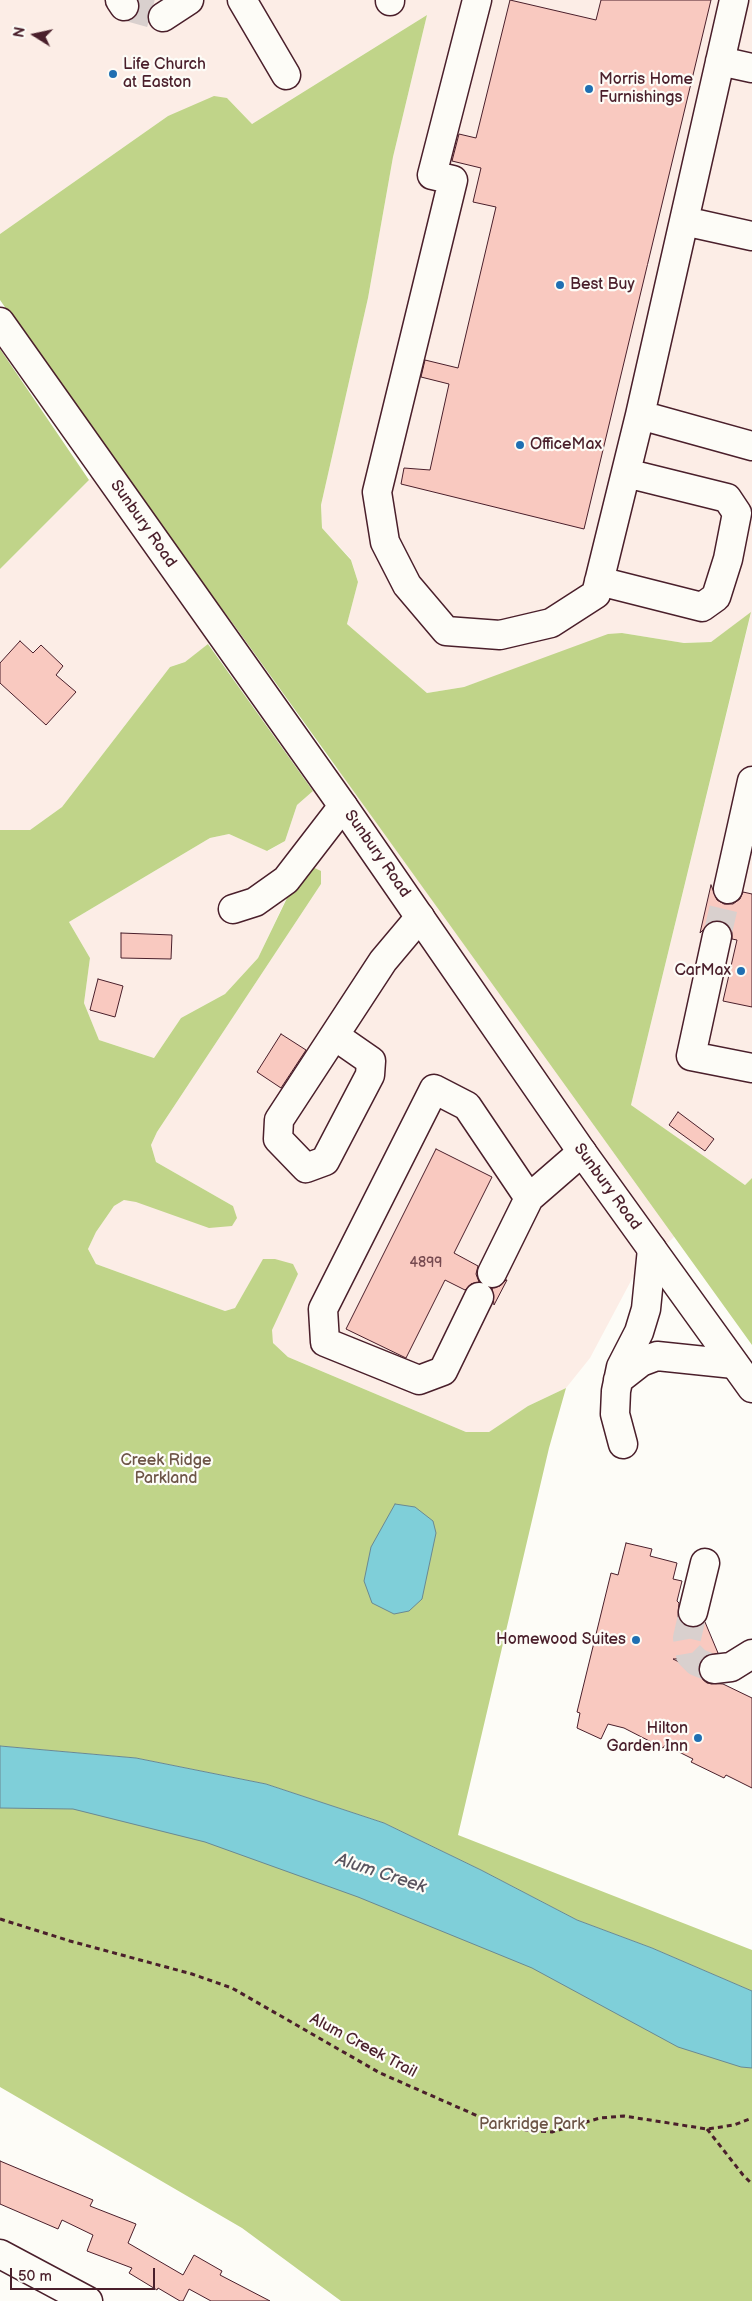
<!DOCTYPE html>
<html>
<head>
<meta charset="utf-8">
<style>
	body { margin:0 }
	#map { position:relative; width:752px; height:2301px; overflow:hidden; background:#fdfcf7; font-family:"Balsamiq Sans",sans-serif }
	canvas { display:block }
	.north { position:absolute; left:10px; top:10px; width:50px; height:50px; -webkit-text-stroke:4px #fdfcf7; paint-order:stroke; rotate:280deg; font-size:14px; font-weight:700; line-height:20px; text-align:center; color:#4a1f2b }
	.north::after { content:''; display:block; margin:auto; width:18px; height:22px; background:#4a1f2b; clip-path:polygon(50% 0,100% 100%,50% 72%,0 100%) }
	.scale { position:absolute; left:10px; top:2268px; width:145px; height:22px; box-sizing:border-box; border:2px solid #4a1f2b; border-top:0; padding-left:6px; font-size:15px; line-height:18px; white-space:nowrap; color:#4a1f2b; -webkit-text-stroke:4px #fdfcf7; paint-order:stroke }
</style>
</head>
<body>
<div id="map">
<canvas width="752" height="2301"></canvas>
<div class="north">N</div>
<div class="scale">50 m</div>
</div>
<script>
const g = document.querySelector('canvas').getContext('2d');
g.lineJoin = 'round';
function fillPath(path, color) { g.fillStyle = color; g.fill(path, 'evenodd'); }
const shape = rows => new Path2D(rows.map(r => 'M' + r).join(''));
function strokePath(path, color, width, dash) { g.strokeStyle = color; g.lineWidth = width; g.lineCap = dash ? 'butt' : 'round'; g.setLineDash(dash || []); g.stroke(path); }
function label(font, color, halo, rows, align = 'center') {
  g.font = font + ' "Balsamiq Sans",sans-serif'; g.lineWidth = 4.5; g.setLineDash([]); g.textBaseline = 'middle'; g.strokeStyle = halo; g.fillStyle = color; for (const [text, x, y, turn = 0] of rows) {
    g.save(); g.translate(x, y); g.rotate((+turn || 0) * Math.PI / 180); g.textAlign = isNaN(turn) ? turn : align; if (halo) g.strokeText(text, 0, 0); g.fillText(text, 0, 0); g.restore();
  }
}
const built = shape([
	[0,0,752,0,752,1178,745,1185,631,1105,751,613,711,642,684,643,622,633,464,687,427,693,347,624,358,582,351,559,322,528,321,505,368,298,393,157,427,15,252,124,227,98,168,116,0,234],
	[110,459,234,625,185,662,170,667,62,807,30,830,0,830,0,569],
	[338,769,675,1236,633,1277,590,1358,566,1388,528,1406,489,1432,466,1432,288,1357,273,1343,271,1330,298,1274,263,1260,235,1308,225,1311,96,1264,88,1249,96,1232,114,1206,124,1200,233,1206,156,1162,151,1145,157,1132,321,884,321,872,303,863,258,958,225,994,181,1018,154,1058,99,1040,84,1003,90,958,69,922,210,838,229,834,268,851,285,841,297,805]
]);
const green = shape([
	[427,15,393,157,368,298,321,505,322,528,351,560,358,582,347,624,427,693,464,687,608,634,622,633,684,643,711,642,751,612,631,1105,745,1185,752,1178,752,1345,234,625,110,459,0,300,0,234,168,116,214,96,227,98,252,124],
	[0,349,89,480,0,569],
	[208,644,313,791,297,805,285,841,267,851,229,834,210,838,69,922,90,958,84,1003,99,1040,154,1058,181,1018,225,994,258,958,304,863,321,871,321,884,157,1132,151,1145,156,1162,233,1206,237,1218,232,1226,209,1228,136,1202,124,1200,114,1206,96,1232,88,1249,96,1264,225,1311,235,1308,263,1259,275,1259,293,1264,298,1274,272,1330,273,1343,288,1357,466,1432,489,1432,528,1406,566,1388,549,1448,458,1835,752,1950,752,1991,652,1948,577,1920,481,1870,384,1823,266,1784,136,1758,0,1746,0,830,30,830,62,807,170,667,185,662],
	[0,1772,752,2021,752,2301,341,2301,242,2228,0,2087]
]);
const water = shape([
	[395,1504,415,1507,433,1521,436,1533,422,1599,409,1611,394,1614,372,1603,364,1581,371,1547,395,1504],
	[0,1746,136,1758,266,1784,384,1823,481,1870,577,1920,652,1948,752,1991,752,2068,741,2067,678,2047,532,1968,358,1897,205,1842,73,1809,0,1808,0,1746]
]);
const building = shape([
	[510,0,596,20,601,0,711,0,584,529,401,484,404,468,430,470,449,384,421,377,425,360,458,368,496,207,473,202,481,168,452,161,459,134,476,138,510,0],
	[20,641,33,653,41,645,63,666,56,675,76,692,46,725,0,683,0,663,20,641],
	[711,885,717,900,724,904,733,904,740,899,743,892,752,894,752,1007,723,1001,737,940,732,939,732,932,728,925,720,921,712,921,700,933,711,885],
	[121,933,172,935,171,959,121,958,121,933],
	[98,979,123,986,115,1017,90,1010,98,979],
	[281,1034,306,1050,281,1088,257,1072,281,1034],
	[678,1112,714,1139,705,1151,669,1125,678,1112],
	[436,1149,492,1177,454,1253,478,1266,476,1274,479,1282,471,1284,465,1290,445,1280,406,1358,346,1329,436,1149],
	[506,1280,507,1280,494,1305,492,1288,500,1286,506,1280],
	[626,1543,652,1549,650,1556,677,1563,673,1579,682,1581,677,1601,679,1603,678,1617,683,1624,690,1627,698,1627,705,1622,718,1653,704,1658,673,1659,699,1672,702,1679,707,1683,723,1684,752,1698,752,1788,726,1775,724,1778,691,1762,693,1759,665,1745,663,1748,624,1728,608,1724,601,1739,577,1728,580,1713,577,1712,611,1573,618,1575,626,1543],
	[0,2161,93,2200,90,2206,136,2224,128,2243,183,2275,194,2255,222,2271,220,2275,270,2301,211,2301,189,2289,183,2301,180,2301,158,2288,157,2290,129,2273,132,2268,87,2251,93,2235,62,2220,58,2229,0,2204,0,2161]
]);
const minorTunnel = shape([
	[124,6,163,17],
	[717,936,728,889],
	[693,1612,687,1638,690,1655,697,1662,714,1669]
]);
const path = shape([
	[0,1919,70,1941,192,1974,232,1988,380,2073,480,2117,526,2130,552,2132,600,2118,624,2116,707,2129,734,2125,752,2118],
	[707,2129,743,2175,752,2184]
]);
const minor = shape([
	[120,0,124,6],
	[242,0,286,75],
	[390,0,390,1],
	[477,0,432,175,453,180,377,492,385,542,407,585,446,631,500,635,551,623,596,594,640,415,734,0],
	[163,17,189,0],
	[720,61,752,68],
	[684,221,752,236],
	[640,415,752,446],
	[599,581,702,607,716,597,728,559,737,513,727,498,626,473],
	[728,889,752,781],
	[233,909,255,902,286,880,343,806],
	[717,936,691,1056,752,1068],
	[335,1036,371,1061,370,1075,325,1161,306,1168,278,1139,279,1120,383,961,420,917],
	[492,1273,529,1198],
	[479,1297,443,1371,419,1380,325,1342,323,1309,434,1089,467,1106,529,1198,582,1152],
	[618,1380,641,1362,657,1356,734,1364],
	[623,1444,615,1414,616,1391,621,1367,639,1332,646,1309,652,1249],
	[693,1612,705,1563],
	[714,1669,731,1667,752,1654],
	[0,2254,88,2301]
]);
const major = shape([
	[0,322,343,806,582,1152,752,1388]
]);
const markers = [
	[113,74,5,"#1f6fb2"],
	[589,89,5,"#1f6fb2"],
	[560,285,5,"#1f6fb2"],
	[520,445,5,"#1f6fb2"],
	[741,971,5,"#1f6fb2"],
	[636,1640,5,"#1f6fb2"],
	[698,1738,5,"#1f6fb2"]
];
const numberNames = [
	["4899",426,1263]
];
const poiNames = [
	["Life Church",123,65],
	["at Easton",123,83],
	["Morris Home",599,80],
	["Furnishings",599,98],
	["Best Buy",570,285],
	["OfficeMax",530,445],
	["CarMax",731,971,"right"],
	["Homewood Suites",626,1640,"right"],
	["Hilton",688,1729,"right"],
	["Garden Inn",688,1747,"right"]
];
const streetNames = [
	["Sunbury Road",143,524,55],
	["Sunbury Road",377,854,55],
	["Sunbury Road",607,1187,54],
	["Alum Creek Trail",363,2046,28]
];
const parkNames = [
	["Creek Ridge",166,1461],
	["Parkland",166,1479],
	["Parkridge Park",532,2125]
];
const waterNames = [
	["Alum Creek",381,1874,18]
];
fillPath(built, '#fcede6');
fillPath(green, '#c0d489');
fillPath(water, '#7fcfd9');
strokePath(water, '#6a8993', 1);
fillPath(building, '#f9c9c0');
strokePath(building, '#4a1f2b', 1);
strokePath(minorTunnel, '#d9d0ce', 28, [28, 14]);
strokePath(minor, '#4a1f2b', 31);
strokePath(major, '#4a1f2b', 31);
strokePath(path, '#4a1f2b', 3, [5, 4]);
strokePath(minor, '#fdfcf7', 28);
strokePath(major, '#fdfcf7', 28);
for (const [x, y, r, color] of markers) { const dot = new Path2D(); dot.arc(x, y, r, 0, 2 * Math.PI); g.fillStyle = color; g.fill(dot); strokePath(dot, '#fdfcf7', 2); }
label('14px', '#764a50', null, numberNames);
label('16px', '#4a1f2b', '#fdfcf7', poiNames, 'left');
label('16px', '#4a1f2b', '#fdfcf7', streetNames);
label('16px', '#6d5547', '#fdfcf7', parkNames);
label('italic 18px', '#5a545f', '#fdfcf7', waterNames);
</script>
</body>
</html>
